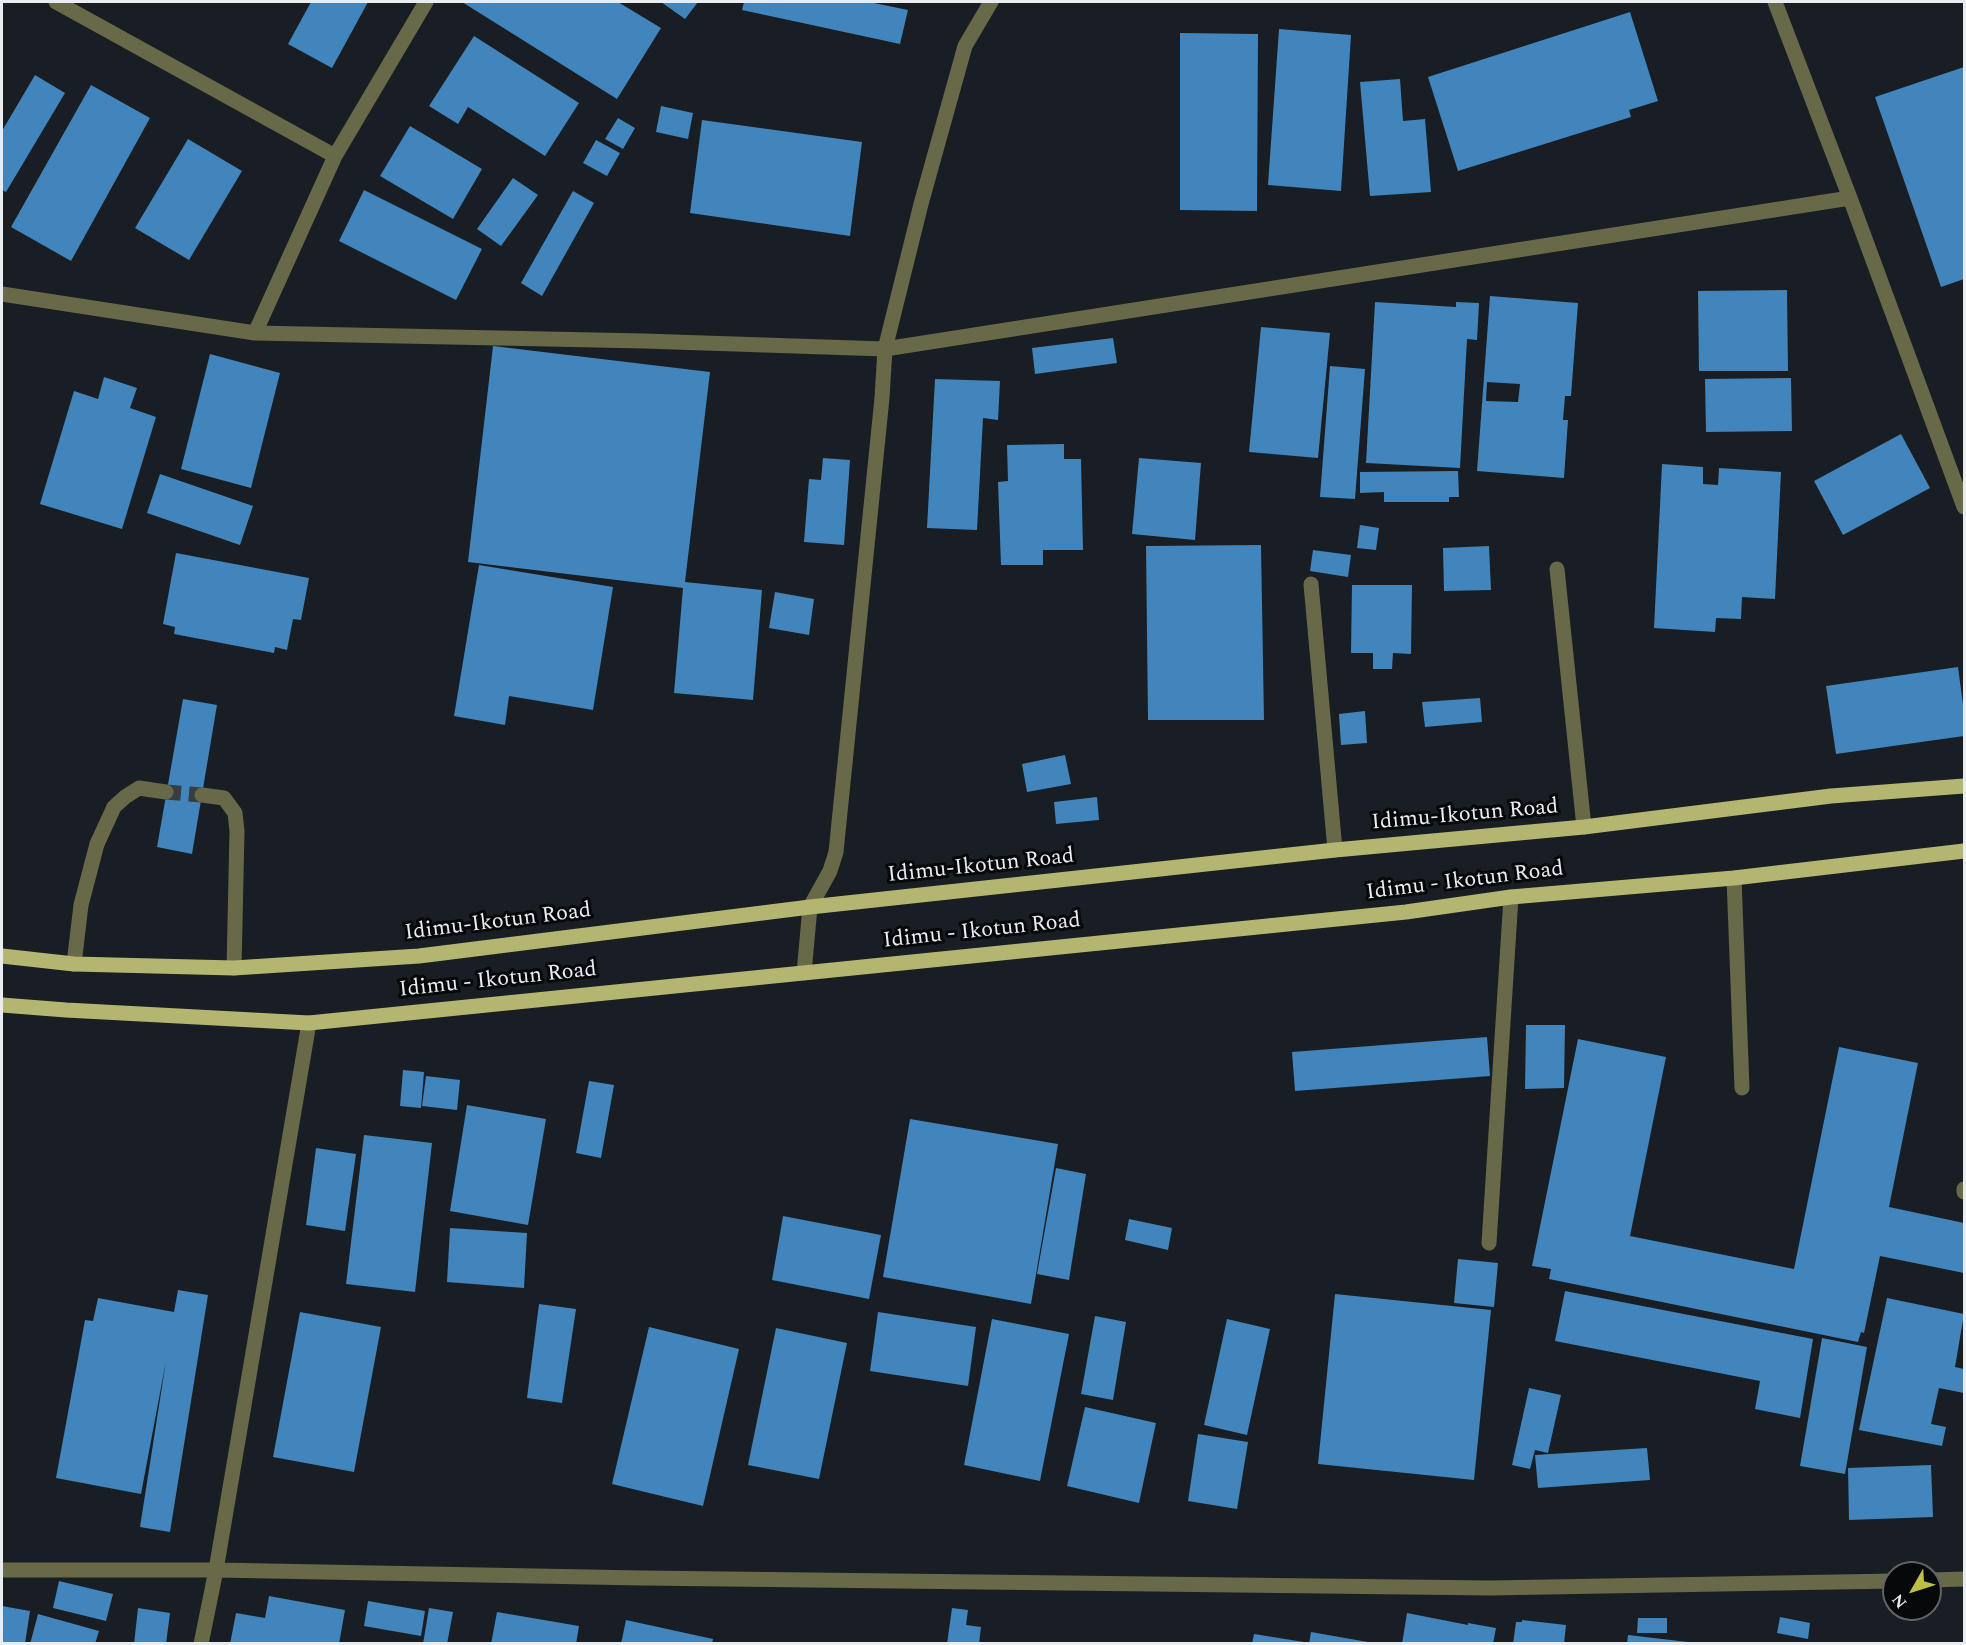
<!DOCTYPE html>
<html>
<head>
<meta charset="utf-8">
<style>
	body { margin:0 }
	#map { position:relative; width:1966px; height:1645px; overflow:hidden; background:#181e23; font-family:Spectral,serif }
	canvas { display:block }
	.frame { position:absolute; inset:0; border:3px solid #e9edf1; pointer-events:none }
	.north { position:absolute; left:1882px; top:1561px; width:60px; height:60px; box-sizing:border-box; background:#06080a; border:2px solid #616466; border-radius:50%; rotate:231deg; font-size:16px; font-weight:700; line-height:24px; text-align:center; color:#e9edf1 }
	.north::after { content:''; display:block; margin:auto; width:21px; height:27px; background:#bcbf44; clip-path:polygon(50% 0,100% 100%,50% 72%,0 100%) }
</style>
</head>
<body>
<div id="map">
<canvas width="1966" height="1645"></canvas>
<div class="frame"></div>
<div class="north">N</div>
</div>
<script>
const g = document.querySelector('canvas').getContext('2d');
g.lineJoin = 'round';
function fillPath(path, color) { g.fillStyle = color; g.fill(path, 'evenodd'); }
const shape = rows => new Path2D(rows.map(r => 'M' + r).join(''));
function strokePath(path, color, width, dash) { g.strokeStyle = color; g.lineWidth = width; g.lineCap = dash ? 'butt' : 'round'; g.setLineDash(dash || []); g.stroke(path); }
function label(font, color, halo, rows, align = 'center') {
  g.font = font + ' Spectral,serif'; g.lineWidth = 6; g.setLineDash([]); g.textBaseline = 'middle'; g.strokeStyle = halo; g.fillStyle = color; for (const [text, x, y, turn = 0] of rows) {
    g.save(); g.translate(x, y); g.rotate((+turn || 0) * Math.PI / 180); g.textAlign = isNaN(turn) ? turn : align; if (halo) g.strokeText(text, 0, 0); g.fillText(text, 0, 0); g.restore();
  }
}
const building = shape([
	[311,2,368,2,332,68,288,44],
	[462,2,618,2,661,28,617,99],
	[661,2,698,2,685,19],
	[744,2,869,2,908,10,900,44,742,10],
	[1630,12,1658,101,1629,110,1631,117,1458,171,1428,77],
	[1279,29,1351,35,1341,191,1268,185],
	[1180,33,1258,34,1257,211,1180,210],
	[474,36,579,103,545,156,468,107,458,124,429,106],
	[1964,67,1964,279,1941,287,1875,97],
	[35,75,65,93,6,192,2,190,2,131],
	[1400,79,1403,121,1425,119,1431,192,1370,196,1360,82],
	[91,85,150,118,71,261,11,227],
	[661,106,693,113,688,139,656,132],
	[618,118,635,128,623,149,605,139],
	[702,120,862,142,850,236,690,213],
	[410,126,482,169,453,219,380,176],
	[188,139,242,171,189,260,135,228],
	[596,140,620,153,607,176,583,163],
	[513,178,538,195,501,246,477,229],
	[364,190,482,249,456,300,339,241],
	[573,191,594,203,542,296,521,283],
	[1787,290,1788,371,1699,371,1698,291],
	[1490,296,1578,303,1571,396,1565,396,1563,420,1568,420,1564,478,1477,471],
	[1487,382,1520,384,1518,402,1486,401],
	[1375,302,1456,307,1456,302,1479,303,1477,340,1467,339,1460,468,1366,463],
	[1261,327,1330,333,1318,458,1249,452],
	[1113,338,1117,363,1035,374,1032,348],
	[493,346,710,372,685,582,762,590,753,700,674,693,683,588,468,562],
	[210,354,280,373,251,488,181,469],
	[1330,366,1365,369,1355,499,1320,497],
	[104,377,137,388,130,408,156,417,122,529,40,504,74,391,98,399],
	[1791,378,1792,431,1706,432,1705,379],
	[935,379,1000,381,998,420,983,418,977,530,927,528],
	[1901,434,1930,488,1843,535,1814,481],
	[1064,444,1064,459,1081,459,1083,550,1043,550,1043,565,1001,565,998,482,1008,481,1007,445],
	[823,458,850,460,844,545,804,542,809,479,821,480],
	[1139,458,1201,463,1195,540,1132,534],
	[1662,464,1703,467,1703,484,1718,485,1719,468,1781,472,1775,599,1742,597,1741,619,1716,618,1715,632,1654,628],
	[1458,471,1459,497,1449,497,1449,502,1384,502,1384,492,1360,493,1360,472],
	[160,474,253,506,240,545,147,513],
	[1360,525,1379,528,1376,550,1357,548],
	[1261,545,1264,720,1148,720,1146,546],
	[1489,546,1491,590,1444,591,1443,548],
	[1313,550,1351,555,1348,577,1310,571],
	[176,553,309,578,301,620,293,619,287,650,275,647,274,653,174,634,175,627,163,624],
	[479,565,613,587,593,710,509,696,505,725,454,716],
	[1352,585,1412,585,1411,654,1393,653,1392,669,1373,669,1373,653,1351,653],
	[775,592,814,599,809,635,769,628],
	[1958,667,1964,712,1964,736,1836,754,1826,686],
	[1480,698,1482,722,1425,727,1422,702],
	[183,699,217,705,192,854,157,847],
	[1365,711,1367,743,1341,745,1339,714],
	[1065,755,1071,784,1027,792,1022,764],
	[1097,797,1099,820,1056,824,1054,802],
	[1526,1025,1565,1025,1564,1088,1525,1089],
	[1487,1037,1490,1076,1295,1091,1292,1052],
	[1578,1039,1666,1057,1630,1236,1794,1269,1839,1047,1918,1063,1889,1207,1964,1223,1964,1273,1880,1256,1864,1333,1861,1332,1858,1342,1549,1279,1551,1269,1532,1266],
	[403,1070,424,1072,421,1108,400,1106],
	[426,1076,460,1080,457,1110,422,1106],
	[589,1081,614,1085,601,1158,576,1153],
	[467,1105,546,1119,528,1225,450,1211],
	[910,1119,1058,1144,1031,1304,883,1277],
	[364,1135,432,1143,415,1292,346,1284],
	[316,1148,356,1154,345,1231,306,1225],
	[1056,1168,1086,1174,1069,1280,1037,1274],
	[783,1216,881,1235,869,1299,772,1280],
	[1129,1219,1172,1228,1168,1250,1125,1240],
	[450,1228,527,1233,524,1288,447,1282],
	[1458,1259,1498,1263,1494,1307,1454,1303],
	[178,1290,208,1295,170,1532,140,1527,166,1361,141,1494,56,1478,85,1320,93,1321,98,1298,174,1312],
	[1565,1291,1813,1339,1800,1418,1755,1409,1760,1381,1555,1341],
	[1335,1294,1491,1310,1474,1480,1318,1464],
	[1887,1298,1964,1314,1955,1367,1964,1369,1964,1393,1939,1388,1931,1424,1946,1427,1942,1446,1859,1430],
	[539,1304,576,1309,562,1403,527,1398],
	[300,1312,381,1327,354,1472,273,1457],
	[878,1312,976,1327,968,1386,870,1371],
	[1095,1316,1126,1322,1113,1400,1081,1394],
	[992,1319,1069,1334,1040,1481,964,1465],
	[1227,1319,1270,1329,1247,1435,1204,1425],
	[649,1327,739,1349,703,1506,612,1484],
	[776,1328,847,1343,819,1479,748,1465],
	[1822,1338,1867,1347,1845,1474,1800,1466],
	[1529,1388,1561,1395,1548,1453,1535,1450,1530,1469,1512,1465],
	[1085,1407,1156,1423,1139,1503,1067,1486],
	[1198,1434,1248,1442,1237,1509,1188,1501],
	[1647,1448,1650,1480,1538,1488,1535,1455],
	[1931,1465,1933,1517,1849,1520,1848,1468],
	[59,1581,113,1594,106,1621,53,1608],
	[269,1596,345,1610,339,1644,230,1644,236,1613,265,1618],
	[368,1601,425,1611,421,1636,364,1626],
	[2,1606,30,1611,25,1644,2,1644],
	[138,1608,170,1613,166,1644,134,1644],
	[429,1608,453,1612,447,1644,423,1644],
	[952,1608,968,1610,966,1625,981,1627,979,1644,947,1644],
	[497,1612,579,1626,576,1644,491,1644],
	[1407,1613,1468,1625,1468,1623,1496,1628,1493,1644,1402,1644],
	[38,1614,99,1631,95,1644,30,1644],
	[1780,1617,1810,1623,1808,1639,1777,1633],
	[1638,1618,1667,1618,1667,1633,1637,1633],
	[626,1620,713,1639,712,1644,621,1644],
	[1522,1620,1566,1625,1564,1644,1513,1644,1516,1622,1522,1622],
	[1311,1632,1368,1642,1368,1644,1309,1644],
	[1254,1634,1304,1642,1304,1644,1252,1644],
	[1628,1635,1688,1642,1688,1644,1627,1644]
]);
const minorTunnel = shape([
	[166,792,202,795]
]);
const minor = shape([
	[56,2,335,156],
	[1775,2,1850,198,1964,507],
	[2,294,255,333,644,341,885,349,1850,198],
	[255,333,335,156,426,2],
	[1557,569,1584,827],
	[1311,584,1335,850],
	[202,795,224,798,235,813,237,831,234,968],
	[1734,878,1742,1088],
	[74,964,81,905,97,844,114,807,125,797,139,788,166,792],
	[804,973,810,907,830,871,836,852,882,398,885,349,921,204,965,46,991,2],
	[1964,1192,1964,1189],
	[1489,1243,1511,897],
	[2,1570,216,1570,642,1578,1490,1588,1894,1581],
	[1930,1580,1964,1579],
	[201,1644,216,1570,309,1023]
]);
const major = shape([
	[2,956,74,964,234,968,419,956,810,907,1335,850,1584,827,1831,796,1964,786],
	[2,1005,66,1010,309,1023,1406,912,1511,897,1734,878,1964,851]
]);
const streetNames = [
	["Idimu-Ikotun Road",1465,816,-5],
	["Idimu-Ikotun Road",981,867,-6],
	["Idimu - Ikotun Road",1465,882,-7],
	["Idimu-Ikotun Road",498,923,-7],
	["Idimu - Ikotun Road",982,932,-6],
	["Idimu - Ikotun Road",498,981,-6]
];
fillPath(building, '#4185bc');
strokePath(minorTunnel, '#373d42', 15, [15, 8]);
strokePath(minor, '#676948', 15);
strokePath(major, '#b2b670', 15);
label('22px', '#e9edf1', '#06080a', streetNames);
</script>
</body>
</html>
